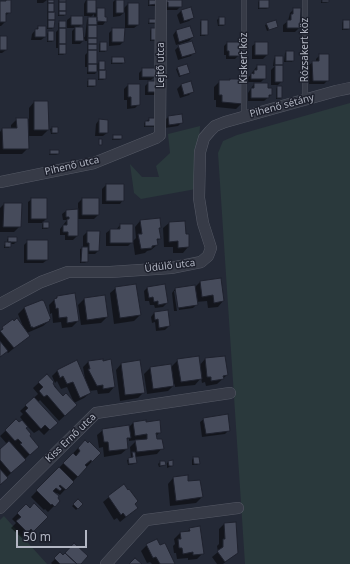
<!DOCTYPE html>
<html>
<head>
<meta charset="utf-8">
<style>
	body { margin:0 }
	#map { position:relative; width:350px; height:564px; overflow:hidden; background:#242936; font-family:"Noto Sans",sans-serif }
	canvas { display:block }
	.scale { position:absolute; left:16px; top:530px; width:71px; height:18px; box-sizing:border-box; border:2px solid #b2b6c3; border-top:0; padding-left:5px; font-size:12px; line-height:14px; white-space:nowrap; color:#b2b6c3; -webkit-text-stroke:3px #1d202c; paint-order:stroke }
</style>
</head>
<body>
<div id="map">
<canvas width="350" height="564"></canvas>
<div class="scale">50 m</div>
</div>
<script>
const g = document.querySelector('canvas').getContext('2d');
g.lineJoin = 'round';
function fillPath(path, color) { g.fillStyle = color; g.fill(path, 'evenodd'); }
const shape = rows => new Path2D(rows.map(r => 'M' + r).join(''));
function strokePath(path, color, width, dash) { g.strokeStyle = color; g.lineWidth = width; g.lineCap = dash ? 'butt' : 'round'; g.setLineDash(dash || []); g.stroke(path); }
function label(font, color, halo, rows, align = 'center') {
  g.font = font + ' "Noto Sans",sans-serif'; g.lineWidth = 3; g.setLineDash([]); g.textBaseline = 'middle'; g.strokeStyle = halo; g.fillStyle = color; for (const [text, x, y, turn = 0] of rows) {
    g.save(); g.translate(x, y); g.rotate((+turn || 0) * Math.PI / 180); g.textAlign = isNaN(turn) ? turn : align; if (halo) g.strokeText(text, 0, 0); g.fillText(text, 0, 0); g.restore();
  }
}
const green = shape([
	[350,103,350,564,245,564,218,153,223,141,237,135],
	[200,126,196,189,141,199,134,193,130,164,142,177,159,177,156,166,170,153,168,134],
	[4,516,47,564,0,564,0,520]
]);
const shadow = shape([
	[37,0,47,0,43,3,37,3],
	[47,0,53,0,53,27,52,29,47,29],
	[58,0,65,0,65,14,64,16,58,16],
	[86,0,96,0,95,11,97,9,106,21,103,25,96,25,96,65,99,62,105,78,103,80,98,80,98,70,95,74,87,74,87,67,85,67,85,55,87,53,87,41,85,41,85,39,80,44,72,44,72,31,75,28,67,28,67,20,71,17,82,24,78,28,83,37,85,37,87,20,90,16,84,16,84,4],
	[94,14,94,18,90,18],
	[115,0,123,0,123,9,128,4,138,25,134,28,125,28,125,12,120,16,113,17,113,2],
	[148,0,156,0,156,4,155,6,148,6],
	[163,0,180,0,181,6,177,10,165,10],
	[260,0,268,8,266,9,258,9,258,2],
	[321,0,328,0,328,2,326,3,321,3],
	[0,3,10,12,5,16,5,22,1,26,0,26],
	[190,9,193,18,189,21,180,24,177,15,181,11],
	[294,9,299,28,295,32,283,32,283,25,288,21,290,13],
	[219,18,224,25,223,26,218,26,217,20],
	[149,20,156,23,154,24,148,24],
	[201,21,206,34,205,36,200,36,200,22],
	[343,21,349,29,347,30,342,30,342,23],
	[60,22,65,53,63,55,58,55,58,48,56,48,56,32,58,30,58,23],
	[267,24,277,27,267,31,265,25],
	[38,27,45,37,41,40,31,40,32,34],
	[113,29,123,42,120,45,109,46,109,33],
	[151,29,155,40,154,41,150,41,150,31],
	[176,31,193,37,189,41,176,45,173,35],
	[48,32,53,40,52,42,47,42,47,34],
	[0,37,6,50,2,53,0,53],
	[100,43,106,50,105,52,99,52,99,44],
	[227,43,239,55,235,59,226,59,226,55,224,55,224,46],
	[256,43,267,55,263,59,252,59,252,46],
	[179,46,194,52,191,56,178,60,175,50],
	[286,52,293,60,292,62,284,62,285,53],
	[320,55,328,80,324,84,309,84,309,65,313,62,316,62,316,59],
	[275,57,282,81,278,85,271,85,271,70,275,66,273,66,274,59],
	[113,58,124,62,122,64,111,64,111,60],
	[257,66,265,78,261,82,248,82,248,78],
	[178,68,189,73,179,77,176,69],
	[143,69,155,76,151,80,139,80,139,73],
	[89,80,95,86,93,87,87,87,87,81],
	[220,81,242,103,236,109,216,107,216,100,214,100,214,87],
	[149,82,157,91,154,95,145,95,145,86],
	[190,83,193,91,189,95,180,98,177,89,181,85],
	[254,84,267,89,271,89,271,95,264,101,248,101,248,93],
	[128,85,139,104,135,108,127,109,127,100,124,100,124,89],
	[277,87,281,98,280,99,276,99,276,89],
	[34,102,48,130,42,136,28,136,28,148,22,154,0,154,0,132,2,129,11,129,11,125,17,119,29,119,29,108],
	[168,117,182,122,178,126,165,128,164,121],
	[149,119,155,125,154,127,144,127,144,123],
	[99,120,107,133,103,136,95,136,96,124],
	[52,128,57,133,56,134,51,134,50,129],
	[114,136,121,139,119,140,112,140],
	[51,151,58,154,56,155,49,155],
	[106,185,123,200,120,204,102,204,102,189],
	[32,199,46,219,42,223,28,223,28,202],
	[82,199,98,215,94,219,77,219,77,236,73,240,65,240,65,235,60,235,60,229,67,220,63,220,62,214,66,211,78,210,78,203],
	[4,204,21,204,20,226,14,232,0,232,0,208],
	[140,221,160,228,158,230,160,238,157,241,157,245,151,250,147,251,145,253,135,255,133,241,128,246,106,246,106,233,110,230,116,230,120,225,132,242,136,238,135,227],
	[43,223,48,228,47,229,42,229,42,225],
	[169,223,185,235,188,247,183,253,173,253,173,247,164,247,163,228],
	[87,232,98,251,95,254,87,254,87,261,85,263,80,263,80,249,83,248,83,236],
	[9,238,16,242,14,244,10,244,9,248,4,248,4,245,7,243,7,239],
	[28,241,47,260,43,263,24,263,24,245],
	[200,282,223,301,218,307,208,308,207,301,196,302,196,305,193,308,179,310,176,291,174,291,177,311,174,311,172,293,175,289,194,288],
	[148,287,167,303,163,307,155,308,154,305,150,305,149,301,145,301,144,291],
	[116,288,140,315,134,321,114,324,110,293],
	[104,296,107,317,101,323,81,325,78,305,84,299],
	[57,297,78,321,72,327,62,328,61,322,53,323,52,313,50,314,49,305],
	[42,301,49,321,43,326,27,333,29,336,23,341,8,353,6,351,0,357,0,331,3,328,24,329,18,314,24,308],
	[154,313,169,326,165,330,156,331,155,322,152,323,151,317],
	[205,359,227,375,217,384,206,386,205,382,202,383,201,378,195,385,175,387,175,384,168,391,147,394,144,374,150,368,171,365,171,367,178,360,199,366],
	[89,361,114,387,109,393,98,394,97,390,89,391,90,393,84,398,74,403,70,411,59,421,40,400,38,402,51,428,44,435,39,430,34,433,27,426,25,428,28,436,32,452,0,484,0,450,7,444,0,436,16,421,19,424,23,421,20,417,23,414,20,411,38,394,33,388,47,375,63,397,74,403,67,387,61,389,57,381,55,383,52,376,57,371,85,379,83,367],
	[121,364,144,392,138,398,120,401,116,370],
	[204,419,229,430,225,434,202,437,200,422],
	[159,421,160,432,155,437,162,448,157,454,135,457,136,463,134,464,128,465,127,460,131,458,130,447,137,440,129,441,129,438,126,441,127,449,121,454,104,457,103,447,99,448,97,435,103,430,128,428,133,423],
	[79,447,100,453,60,495,57,493,55,494,56,498,59,501,48,512,45,509,44,510,31,497],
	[193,458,199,463,197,465,192,465,192,460],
	[160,462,165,465,159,467,158,464],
	[168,462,172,466,167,468,167,463],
	[173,478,188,482,202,497,196,503,170,506,168,484],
	[109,497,134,504,137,508,120,522,117,518,114,520,103,502],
	[78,501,82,504,76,510,72,506],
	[26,505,30,509,46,517,27,536,25,534,22,538,11,528,16,523,12,519],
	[224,524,237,553,223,564,217,564,212,557,218,552,217,546,219,544,219,529],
	[190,529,203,553,197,559,188,560,188,558,177,559,176,553,174,553,173,546,175,544,174,539,180,533,186,533],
	[147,545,160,547,174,564,152,564,150,562,147,563,141,551],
	[60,554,80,564,52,564,51,563]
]);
const building = shape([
	[6,0,11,0,11,13,6,13,6,22,0,22,0,1,6,1,6,0],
	[48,0,54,0,54,3,48,3,48,0],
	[59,0,66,0,66,2,59,2,59,0],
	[87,0,96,0,96,13,87,13,87,0],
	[116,0,124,0,124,13,116,13,116,0],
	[149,0,157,0,157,4,149,5,149,0],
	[166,0,182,0,182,7,168,7,168,2,166,2,166,0],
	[259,0,269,0,269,8,259,8,259,0],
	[322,0,329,0,329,2,322,2,322,0],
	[59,2,66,2,66,11,59,11,59,2],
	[48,3,54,3,54,12,48,12,48,3],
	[128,3,139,3,139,25,128,25,128,3],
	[191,7,194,18,184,21,181,10,191,7],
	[97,8,105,8,105,17,107,17,107,22,97,21,97,8],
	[293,8,301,8,300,28,287,28,287,20,291,20,291,14,293,14,293,8],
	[59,11,66,11,66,15,59,15,59,11],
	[48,12,55,12,55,20,48,20,48,12],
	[71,16,83,16,83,25,71,25,71,16],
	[88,17,97,17,97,25,88,25,88,17],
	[219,17,225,17,225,25,219,25,219,17],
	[149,19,157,19,157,23,149,23,149,19],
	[48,20,55,20,54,28,48,28,48,20],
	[201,20,208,20,208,35,201,35,201,20],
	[276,20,278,27,269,30,266,23,276,20],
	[343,20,350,20,350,29,343,29,343,20],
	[59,21,66,21,66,28,59,28,59,21],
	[88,25,97,25,97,38,88,38,88,25],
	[38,26,46,26,46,37,35,37,35,29,38,29,38,26],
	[190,26,194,37,179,42,176,30,190,26],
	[75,27,83,27,84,41,75,41,75,27],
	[59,28,66,28,66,44,59,44,59,28],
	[112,28,125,28,124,42,112,42,112,28],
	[151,28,156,28,156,40,151,40,151,28],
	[48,31,54,31,54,41,48,41,48,31],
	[0,36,7,36,7,50,0,50,0,36],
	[88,38,97,38,97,44,88,44,88,38],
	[192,41,196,53,182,57,178,45,192,41],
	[100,42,107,42,107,51,100,51,100,42],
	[227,42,240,42,240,56,229,56,229,51,227,51,227,42],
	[255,42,268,42,268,55,255,55,255,42],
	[59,44,66,44,66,54,59,54,59,44],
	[88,44,97,44,97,50,88,50,88,44],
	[88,50,97,50,97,64,88,64,88,50],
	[286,51,294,51,294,61,286,61,286,51],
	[319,54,329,54,329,81,313,81,312,61,319,61,319,54],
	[275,56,283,56,283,65,275,65,275,56],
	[112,57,124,57,125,63,112,63,112,57],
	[99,61,105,61,105,70,99,70,99,61],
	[88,64,97,64,97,72,88,72,88,64],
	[187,64,190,73,180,76,177,67,187,64],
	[257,65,266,65,266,79,251,79,251,73,254,74,254,70,257,70,257,65],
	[275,65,283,65,283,82,275,82,275,65],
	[142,68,156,68,156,77,142,77,142,68],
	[99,70,106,70,106,79,99,79,99,70],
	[88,79,96,79,96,86,88,86,88,79],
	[230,79,243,79,243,104,222,102,222,95,219,95,219,80,230,80,230,79],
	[148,81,158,81,158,92,148,92,148,81],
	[191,81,194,92,184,95,181,84,191,81],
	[254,83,268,83,268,88,272,88,272,95,269,95,269,98,251,98,251,88,254,88,254,83],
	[128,84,140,84,140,105,131,106,131,97,128,97,128,84],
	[277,86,282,86,282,98,277,98,277,86],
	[34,101,48,101,49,130,34,130,34,101],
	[182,114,183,123,169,125,168,116,182,114],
	[16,118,28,118,29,149,3,149,2,128,17,128,16,118],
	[149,118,156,118,156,126,145,126,145,121,149,121,149,118],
	[99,119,108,120,108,133,99,133,99,119],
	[52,127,58,127,58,133,52,133,52,127],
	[113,135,122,135,122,139,113,139,113,135],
	[99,139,102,139,102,145,99,145,99,139],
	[50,150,59,150,59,154,50,154,50,150],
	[106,184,124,184,124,201,106,201,106,184],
	[31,198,47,198,47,219,31,219,31,198],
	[82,198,99,198,99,215,82,215,82,198],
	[4,203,22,203,21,227,3,227,4,203],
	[78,209,78,236,68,236,68,232,63,232,63,225,67,225,67,219,69,219,69,217,66,217,66,210,78,209],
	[160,218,161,228,159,228,161,239,157,239,158,245,152,246,152,248,141,249,138,234,142,234,140,220,160,218],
	[185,221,186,234,189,234,189,247,178,248,178,241,169,242,169,222,185,221],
	[43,222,49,222,49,228,43,228,43,222],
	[120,224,133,224,133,243,110,243,110,229,120,229,120,224],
	[87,231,100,231,99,251,89,251,89,243,87,243,87,231],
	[8,237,17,237,17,242,8,242,8,237],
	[27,240,48,240,48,260,27,260,27,240],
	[5,242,11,242,11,247,5,247,5,242],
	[82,247,88,247,88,262,81,262,82,247],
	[221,278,224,301,214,303,213,295,202,297,200,281,221,278],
	[136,284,141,315,120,318,115,287,136,284],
	[165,284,168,303,158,305,158,301,154,302,153,297,149,298,147,287,165,284],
	[195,285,198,305,178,308,175,288,195,285],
	[75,293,79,321,67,323,67,317,59,318,58,308,56,309,54,299,57,298,57,296,75,293],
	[105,295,108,317,87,320,84,298,105,295],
	[42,300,44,301,51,319,49,320,50,321,33,328,33,327,31,327,24,307,42,300],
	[168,310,170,326,159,328,158,319,155,320,154,312,168,310],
	[17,318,30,336,14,348,0,331,3,329,2,327,13,319,14,321,17,318],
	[0,341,8,351,0,357,0,341],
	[199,356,202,379,181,382,177,359,199,356],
	[225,356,228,375,223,376,224,379,211,381,211,377,207,377,205,358,225,356],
	[103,359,103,361,111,359,115,387,103,389,103,385,97,386,88,369,90,369,88,361,103,359],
	[77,360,91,393,80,398,73,382,67,384,63,376,60,378,57,370,77,360],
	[140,360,145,393,125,395,121,363,140,360],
	[171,364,174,386,153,389,150,367,171,364],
	[47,374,54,382,53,383,55,387,63,396,66,393,77,405,65,416,47,395,44,397,39,391,43,387,38,382,47,374],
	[34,397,58,423,50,430,45,425,41,429,25,411,28,408,25,405,34,397],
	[228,414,230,431,206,434,203,418,228,414],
	[16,419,19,422,22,420,28,427,26,428,31,434,30,436,39,447,30,455,20,444,22,443,18,439,15,441,5,430,16,419],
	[146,420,146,422,160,420,161,433,156,433,157,439,162,439,164,449,137,452,135,440,147,439,147,434,135,436,133,422,146,420],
	[129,425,131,438,127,438,128,449,109,451,108,442,104,442,102,429,129,425],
	[85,440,88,443,89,441,101,453,92,462,91,460,85,465,87,467,78,477,63,463,73,453,76,456,80,451,78,448,85,440],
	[9,441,26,460,11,473,0,460,0,449,9,441],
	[132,452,135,452,137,463,129,464,128,458,133,457,132,452],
	[193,457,199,457,200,464,194,464,193,457],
	[173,460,173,466,169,466,168,461,173,460],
	[160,461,165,461,166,465,160,466,160,461],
	[59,467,74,482,66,490,60,485,59,486,62,489,60,491,56,488,53,491,59,496,58,498,60,501,55,507,52,504,51,505,36,490,59,467],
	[0,469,8,478,0,485,0,469],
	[188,475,188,481,200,480,203,497,176,501,173,477,188,475],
	[124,484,128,490,129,489,138,501,135,504,138,508,126,517,123,513,121,515,108,496,124,484],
	[78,499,83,504,78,509,73,504,78,499],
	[34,503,48,517,33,532,31,529,28,533,16,521,21,517,17,513,26,504,30,508,34,503],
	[236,522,238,553,225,562,217,551,223,547,223,539,225,539,224,523,236,522],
	[200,526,204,554,193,555,193,552,183,554,182,548,179,548,178,539,181,539,180,532,190,531,189,528,200,526],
	[157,539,160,545,165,543,175,564,160,564,156,557,153,558,146,544,157,539],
	[74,543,88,556,81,564,77,564,65,553,74,543],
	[60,552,63,555,65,553,77,564,60,564,54,558,60,552],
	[135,558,142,564,129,564,135,558]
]);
const lane = shape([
	[305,0,305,100],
	[244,116,244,0]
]);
const street = shape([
	[0,182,94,163,156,138,160,135,161,0],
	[0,304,41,282,68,272,110,272,171,268,201,262,208,256,211,248,203,223,199,198,200,152,204,138,210,131,215,126,225,122,336,91,350,88],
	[0,508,96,413,230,393],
	[106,564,146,520,238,508]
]);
const streetNames = [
	["Rózsakert köz",305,50,-90],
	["Kiskert köz",244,58,-90],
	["Lejtő utca",161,65,-90],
	["Pihenő sétány",282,106,-15],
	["Pihenő utca",72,166,-13],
	["Üdülő utca",170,266,-7],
	["Kiss Ernő utca",71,438,-44]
];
fillPath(green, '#2a393c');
fillPath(shadow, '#0007');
fillPath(building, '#464b5b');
strokePath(building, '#1f222e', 1);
strokePath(lane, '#555965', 6);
strokePath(street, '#555965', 12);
strokePath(lane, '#373b47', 5.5);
strokePath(street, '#373b47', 11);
label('10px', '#b2b6c3', '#1d202c', streetNames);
</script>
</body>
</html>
